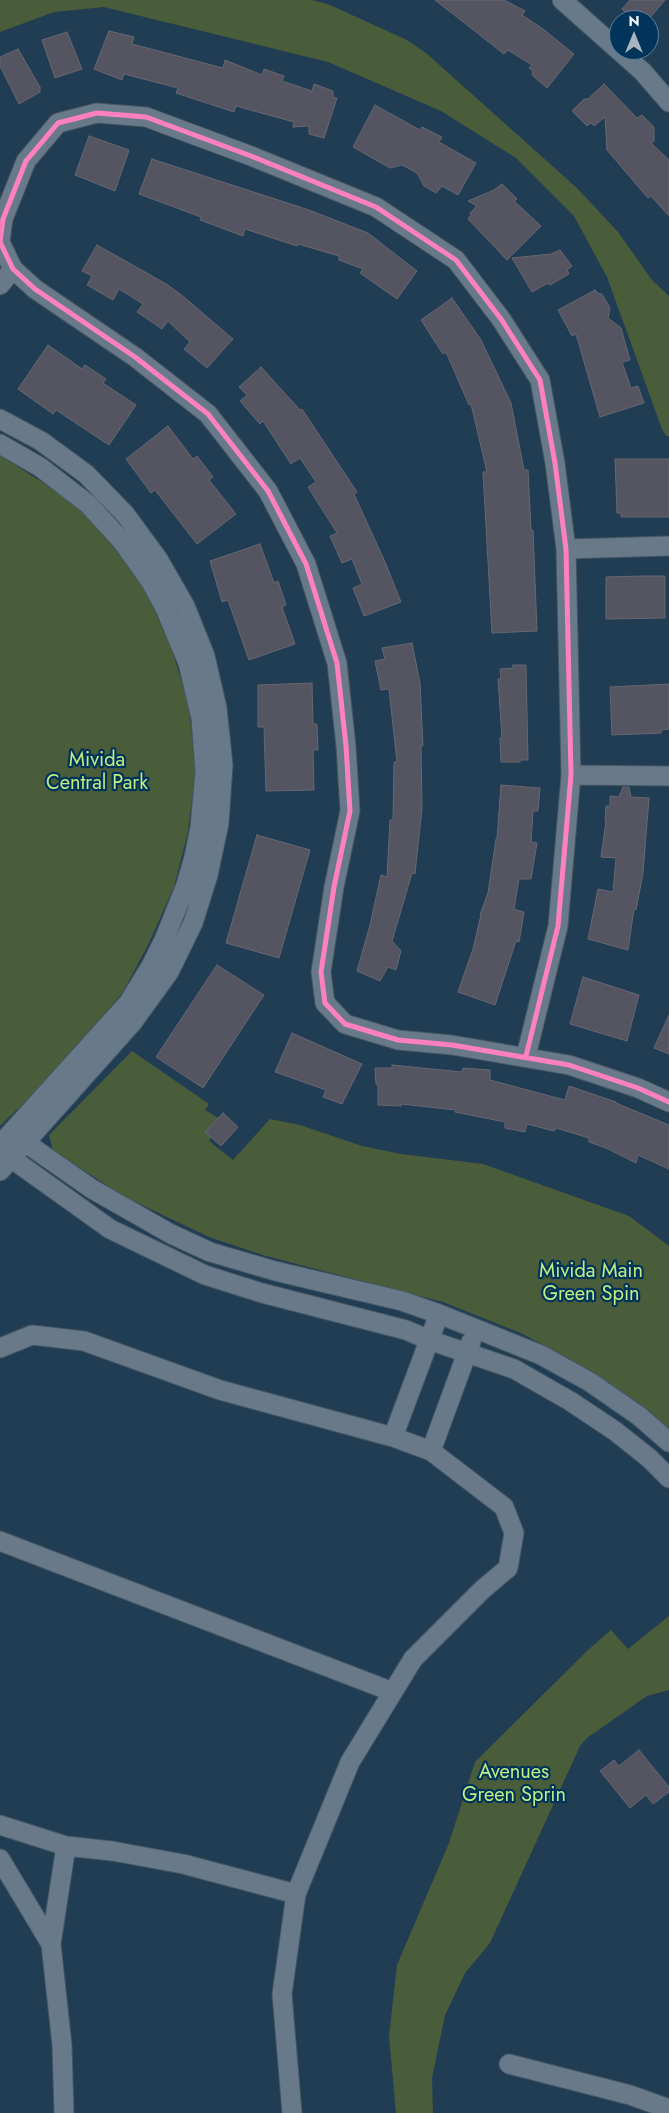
<!DOCTYPE html>
<html>
<head>
<meta charset="utf-8">
<style>
	body { margin:0 }
	#map { position:relative; width:669px; height:2113px; overflow:hidden; background:#213d53; font-family:Jost,sans-serif }
	canvas { display:block }
	.north { position:absolute; left:609px; top:10px; width:50px; height:50px; box-sizing:border-box; background:#00345b; border:1px solid #60819b; border-radius:50%; rotate:0deg; font-size:14px; font-weight:700; line-height:20px; text-align:center; color:#f0f5fa }
	.north::after { content:''; display:block; margin:auto; width:18px; height:22px; background:#a8b5c0; clip-path:polygon(50% 0,100% 100%,50% 72%,0 100%) }
</style>
</head>
<body>
<div id="map">
<canvas width="669" height="2113"></canvas>
<div class="north">N</div>
</div>
<script>
const g = document.querySelector('canvas').getContext('2d');
g.lineJoin = 'round';
function fillPath(path, color) { g.fillStyle = color; g.fill(path, 'evenodd'); }
const shape = rows => new Path2D(rows.map(r => 'M' + r).join(''));
function strokePath(path, color, width, dash) { g.strokeStyle = color; g.lineWidth = width; g.lineCap = dash ? 'butt' : 'round'; g.setLineDash(dash || []); g.stroke(path); }
function label(font, color, halo, rows, align = 'center') {
  g.font = font + ' Jost,sans-serif'; g.lineWidth = 4.5; g.setLineDash([]); g.textBaseline = 'middle'; g.strokeStyle = halo; g.fillStyle = color; for (const [text, x, y, turn = 0] of rows) {
    g.save(); g.translate(x, y); g.rotate((+turn || 0) * Math.PI / 180); g.textAlign = isNaN(turn) ? turn : align; if (halo) g.strokeText(text, 0, 0); g.fillText(text, 0, 0); g.restore();
  }
}
const green = shape([
	[0,0,312,0,330,5,407,40,426,53,577,188,618,232,652,280,669,296,669,436,666,436,662,429,607,277,574,216,516,158,441,111,328,62,104,7,54,12,0,32],
	[0,455,74,503,112,545,147,593,172,650,188,703,196,767,188,832,174,887,148,945,123,992,54,1074,0,1126],
	[132,1051,209,1104,205,1110,220,1119,209,1141,233,1160,270,1119,300,1125,362,1146,401,1154,483,1164,629,1216,669,1246,669,1431,595,1374,523,1334,443,1302,266,1256,209,1237,123,1196,53,1150,49,1135],
	[669,1616,669,1690,647,1696,587,1738,580,1746,490,1943,465,1973,445,2015,432,2078,433,2113,396,2113,389,2036,397,1965,449,1843,475,1762,588,1650,611,1630,628,1649]
]);
const building = shape([
	[435,0,504,0,525,11,522,15,543,29,574,54,547,88,532,75,533,71,529,68,532,65,508,50,504,54,435,0],
	[630,0,665,0,648,20,633,20,622,9,630,0],
	[109,31,134,37,132,44,223,68,225,60,262,75,264,69,284,76,282,81,312,91,314,84,333,91,333,97,337,98,324,138,309,134,309,126,293,127,294,122,236,106,234,112,176,93,178,88,124,74,122,80,94,69,109,31],
	[67,32,82,69,55,78,42,40,67,32],
	[18,49,40,87,40,92,19,104,0,66,0,57,18,49],
	[604,84,637,118,642,115,654,127,654,141,651,143,669,160,669,216,651,196,648,198,607,150,605,117,594,126,591,123,587,126,572,111,584,99,588,99,604,84],
	[375,105,420,130,422,127,442,137,439,142,476,163,458,195,442,186,436,193,424,186,417,173,402,165,390,168,353,147,375,105],
	[89,136,129,150,115,191,75,175,89,136],
	[152,159,309,210,368,233,417,271,397,299,360,273,363,269,339,260,339,256,298,244,297,246,245,229,243,236,200,220,201,217,139,194,152,159],
	[502,184,517,199,514,201,541,226,507,260,468,219,471,215,470,213,477,206,468,201,494,190,502,184],
	[97,245,168,285,184,297,233,339,207,368,184,349,190,342,168,321,162,329,137,312,143,304,119,289,113,300,87,285,92,276,82,271,97,245],
	[560,250,572,266,567,270,569,274,550,285,548,283,532,292,512,258,551,254,560,250],
	[595,290,599,294,602,294,610,308,608,318,621,328,630,360,622,362,631,388,638,386,644,403,600,417,576,334,572,336,558,310,595,290],
	[452,298,481,340,511,403,524,470,528,470,531,530,533,530,537,631,492,633,483,472,487,472,471,404,469,405,446,352,443,354,421,320,452,298],
	[48,345,82,369,85,365,106,379,103,383,136,405,109,445,56,410,53,414,18,389,48,345],
	[261,367,300,410,302,409,357,492,354,494,385,562,401,602,364,616,353,588,362,584,352,559,342,563,330,536,337,533,308,487,316,482,300,458,291,464,263,421,260,424,240,401,247,395,239,387,261,367],
	[168,426,193,459,197,456,213,477,209,480,236,514,197,544,155,490,151,493,126,459,168,426],
	[615,459,669,459,669,517,621,517,621,513,617,513,615,459],
	[260,544,274,583,278,581,286,605,282,607,295,644,249,660,228,600,222,602,210,561,260,544],
	[643,576,665,576,665,618,606,619,606,577,643,576],
	[412,643,420,683,423,746,421,745,422,808,415,874,412,873,392,941,401,951,396,970,388,967,380,981,357,971,370,925,381,875,387,877,390,820,393,820,394,762,397,762,389,689,381,690,375,661,385,659,382,648,412,643],
	[513,665,526,665,528,760,520,760,520,762,501,762,500,738,502,738,498,679,501,679,500,669,513,668,513,665],
	[312,683,313,724,317,724,318,750,313,750,314,790,266,791,264,727,258,727,258,685,312,683],
	[669,684,669,729,661,730,661,733,612,735,610,687,669,684],
	[501,785,540,788,538,811,533,811,531,842,537,843,531,879,519,879,514,909,524,912,519,942,516,941,495,1005,458,992,473,949,481,915,480,915,488,893,496,839,497,839,501,785],
	[623,787,629,787,631,797,649,798,643,873,636,910,634,909,628,950,588,939,598,889,613,892,616,858,601,857,606,821,605,821,606,806,610,806,610,796,619,797,623,787],
	[257,835,310,850,279,958,226,943,257,835],
	[217,965,264,995,203,1088,156,1057,217,965],
	[583,977,639,995,627,1041,570,1024,583,977],
	[669,1015,669,1054,654,1048,669,1015],
	[292,1033,362,1064,342,1104,323,1097,326,1090,275,1072,292,1033],
	[392,1065,462,1072,463,1068,490,1070,490,1080,565,1100,569,1086,616,1102,616,1103,669,1125,669,1169,638,1155,636,1163,606,1148,589,1142,589,1138,556,1128,554,1131,527,1124,525,1132,505,1128,505,1122,455,1112,456,1110,401,1104,401,1106,378,1105,378,1085,376,1084,375,1068,392,1068,392,1065],
	[223,1113,238,1127,221,1146,205,1132,223,1113],
	[639,1750,669,1787,669,1792,653,1804,646,1795,630,1808,600,1771,614,1760,619,1766,639,1750]
]);
const minor = shape([
	[562,0,643,72,669,102],
	[0,285,13,269],
	[0,419,41,441,86,474,125,514,158,559,185,606,205,656,217,708,223,765,219,823,208,875,193,923,169,972,132,1023,0,1171],
	[0,444,40,467,88,504,122,541,151,582,165,608,188,663,201,718,205,772,200,828,194,857,186,885,164,940,151,966,129,1002,0,1145],
	[566,549,669,546],
	[571,775,669,776],
	[526,1056,558,926,571,775,566,549,555,463,540,380,501,319,456,260,376,207,251,156,146,117,97,113,58,123,26,161,3,219,0,242,13,269,35,289,135,357,208,414,268,491,306,564,337,663,346,746,350,811,334,887,321,972,325,1003,345,1024,398,1040,452,1045,569,1065,638,1088,669,1102],
	[16,1136,92,1189,171,1234,210,1252,275,1271,402,1301,439,1314,541,1355,590,1382,639,1416,669,1442],
	[1,1151,110,1229,205,1275,262,1293,406,1330,429,1340,514,1369,570,1401,615,1431,649,1458,669,1478],
	[0,1348,32,1335,84,1341,220,1390,393,1437,431,1451,504,1507,514,1533,508,1568,482,1590,413,1659,350,1762,296,1894,282,1994,292,2113],
	[393,1437,439,1314],
	[431,1451,471,1342],
	[0,1541,393,1692],
	[0,1825,66,1846,112,1851,183,1864,296,1894],
	[0,1859,51,1944],
	[509,2064,630,2095,669,2109],
	[64,2113,62,2045,51,1944,66,1846]
]);
const cycleway = shape([
	[526,1056,558,926,571,775,566,549,555,463,540,380,501,319,456,260,376,207,251,156,146,117,97,113,58,123,26,161,3,219,0,242,13,269,35,289,135,357,208,414,268,491,306,564,337,663,346,746,350,811,334,887,321,972,325,1003,345,1024,398,1040,452,1045,569,1065,638,1088,669,1102]
]);
const parkNames = [
	["Mivida",97,761],
	["Central Park",97,784],
	["Mivida Main",591,1272],
	["Green Spin",591,1295],
	["Avenues",514,1773],
	["Green Sprin",514,1796]
];
fillPath(green, '#4a5d3a');
fillPath(building, '#555561');
strokePath(building, '#676773', 1);
strokePath(minor, '#455664', 21);
strokePath(minor, '#687a8a', 19);
strokePath(cycleway, '#ff80c0', 5);
label('20px', '#c0ec82', '#00345b', parkNames);
</script>
</body>
</html>
